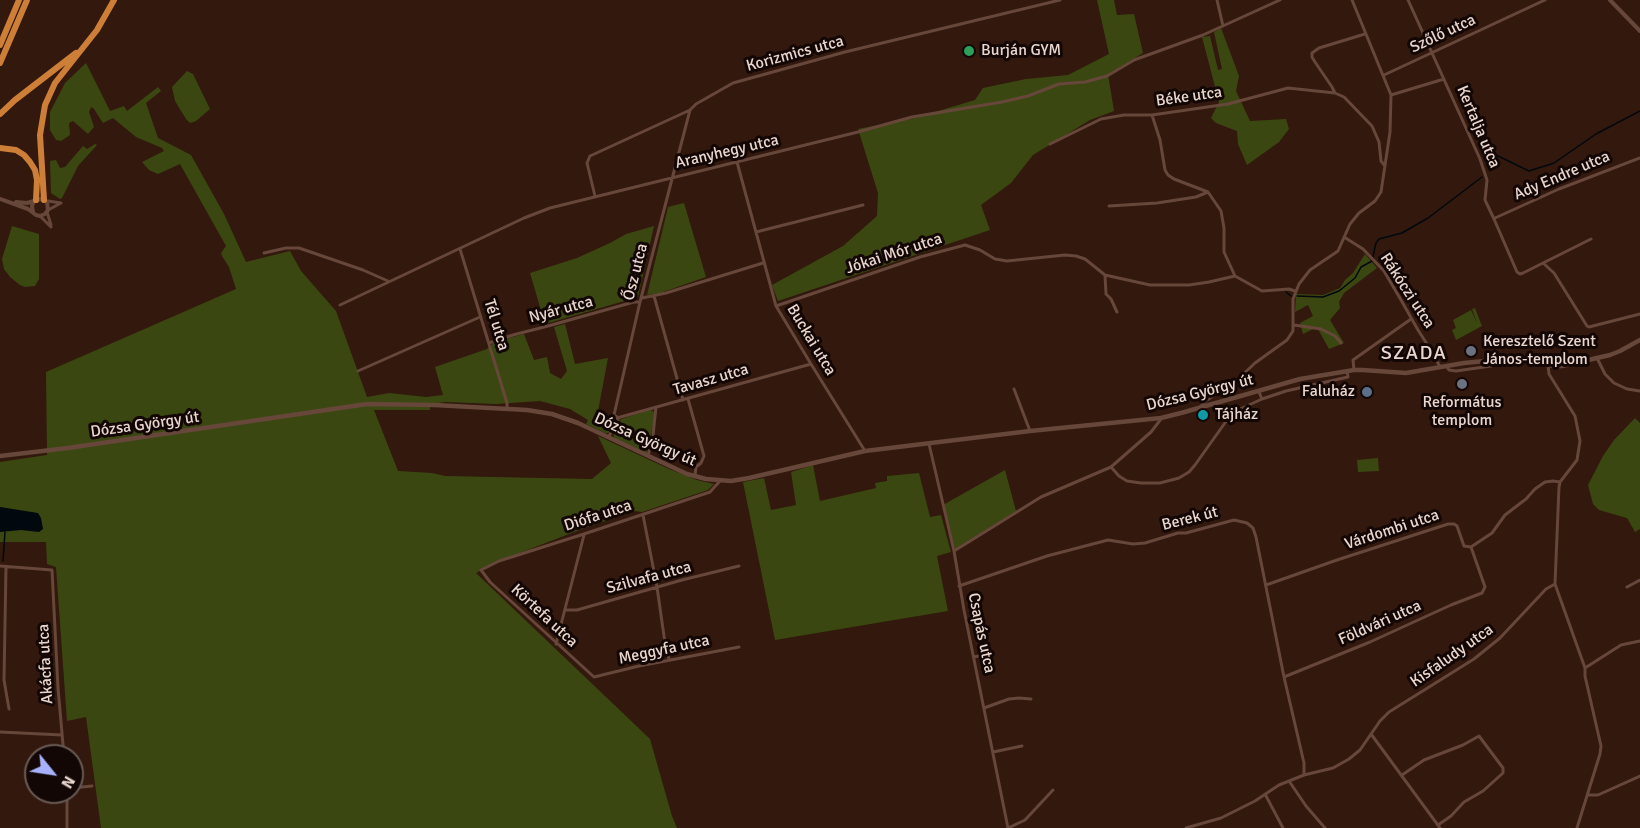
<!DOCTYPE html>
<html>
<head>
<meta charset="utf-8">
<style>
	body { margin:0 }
	#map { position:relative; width:1640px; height:828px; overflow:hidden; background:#33180d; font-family:Signika,sans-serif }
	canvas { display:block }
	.north { position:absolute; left:24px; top:744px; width:60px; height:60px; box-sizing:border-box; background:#120704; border:2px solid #685a55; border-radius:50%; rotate:120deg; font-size:16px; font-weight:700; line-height:24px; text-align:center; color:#e9d6ce }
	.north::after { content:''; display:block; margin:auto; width:21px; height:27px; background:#a7b1fc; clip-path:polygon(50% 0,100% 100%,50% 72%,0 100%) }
</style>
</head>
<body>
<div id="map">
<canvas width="1640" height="828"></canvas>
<div class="north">N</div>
</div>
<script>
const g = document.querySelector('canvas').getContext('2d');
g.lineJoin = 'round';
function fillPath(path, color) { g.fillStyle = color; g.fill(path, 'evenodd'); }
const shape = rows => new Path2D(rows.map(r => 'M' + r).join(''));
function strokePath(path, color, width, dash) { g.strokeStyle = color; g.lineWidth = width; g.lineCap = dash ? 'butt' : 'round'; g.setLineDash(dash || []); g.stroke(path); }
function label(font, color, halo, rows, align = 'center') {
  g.font = font + ' Signika,sans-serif'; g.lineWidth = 6; g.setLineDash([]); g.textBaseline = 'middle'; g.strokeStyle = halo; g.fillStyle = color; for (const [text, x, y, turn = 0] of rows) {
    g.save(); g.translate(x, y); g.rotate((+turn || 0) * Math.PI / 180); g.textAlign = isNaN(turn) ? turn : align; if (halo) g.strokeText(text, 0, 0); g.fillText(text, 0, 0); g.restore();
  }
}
const green = shape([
	[1097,0,1114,0,1117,15,1134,14,1143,53,1108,74,1114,111,1090,120,1033,155,1011,183,981,205,990,230,778,301,772,285,843,246,877,216,878,193,858,129,915,118,975,100,983,88,1026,79,1068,75,1109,54],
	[1221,28,1239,76,1236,91,1250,121,1286,119,1289,129,1279,142,1247,165,1238,144,1237,131,1216,123,1211,118,1219,102,1202,37,1210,36,1218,70,1222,69,1214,32],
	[86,63,110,111,124,106,127,111,158,87,161,91,146,103,158,138,191,155,224,214,246,262,290,251,301,271,336,311,367,397,389,393,426,397,443,395,435,367,487,349,494,342,524,334,534,360,547,357,550,373,561,379,567,371,554,327,565,324,575,364,608,358,598,411,605,415,607,423,610,425,611,430,608,433,605,433,586,424,588,420,570,409,540,401,496,404,446,402,430,404,430,410,374,410,398,471,432,473,445,476,592,479,611,463,598,436,669,469,697,480,714,484,708,490,642,512,635,511,582,529,499,561,476,573,650,739,672,816,677,828,101,828,86,717,67,721,56,567,47,564,46,542,0,542,0,462,47,455,46,372,236,289,229,267,222,256,221,253,226,246,180,164,158,174,149,170,142,162,164,151,162,148,136,137,113,118,103,123,94,109,91,107,89,112,94,127,88,134,73,121,69,123,70,135,61,141,56,140,50,130,50,112,65,83],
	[187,71,193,74,210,109,196,121,190,123,186,119,175,101,172,87],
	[95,144,97,145,78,166,62,198,60,199,51,193,50,161,56,160,60,168,65,167,83,146,87,149],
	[684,203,706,277,660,293,647,295,668,207],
	[12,226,39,234,39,279,35,286,25,287,20,285,10,277,4,269,2,259],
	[654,226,638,297,545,324,530,273,577,258,610,243,626,234],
	[1365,254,1377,268,1344,293,1339,302,1340,308,1330,320,1344,343,1329,349,1318,329,1315,328,1303,334,1300,323,1313,316,1308,305,1295,312,1296,294,1323,295,1340,288,1345,280,1353,273],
	[1475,308,1482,326,1456,340,1452,330,1456,328,1453,320,1471,310,1477,323,1472,309],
	[650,410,653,411,655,415,647,453,614,438,613,431,621,419],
	[1635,418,1640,423,1640,529,1635,532,1627,518,1599,510,1593,504,1588,485,1603,456,1614,440],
	[1378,458,1379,471,1358,472,1357,460],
	[813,465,820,501,876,488,875,483,887,481,887,476,919,473,930,517,941,515,951,552,937,556,948,611,775,640,743,482,764,478,771,510,796,505,791,472],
	[1005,470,1016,511,955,549,943,505]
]);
const water = shape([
	[0,507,38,513,41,518,43,529,39,532,21,530,0,532]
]);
const stream = shape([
	[1490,171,1491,169,1489,164,1491,158,1498,156,1529,171,1554,163,1596,134,1640,111],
	[1286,292,1291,296],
	[1297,296,1323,297,1339,291,1355,278,1361,267,1372,261,1376,243,1379,239,1402,233,1428,218,1482,177],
	[3,561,5,532]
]);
const minor = shape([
	[1217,0,1223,26],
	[1408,0,1480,159,1487,180,1485,200,1494,219,1517,272,1520,274,1523,273,1591,239],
	[1384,75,1545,0],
	[1335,93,1332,87,1315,62,1312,57,1312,53,1319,48,1365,34],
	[1391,95,1444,79],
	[1152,115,1160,140,1165,170,1168,175,1174,179,1208,192,1221,211,1224,228,1224,252,1235,276],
	[1050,144,1101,119,1124,115,1152,115,1228,104,1288,88,1335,93,1344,97,1372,126,1379,142,1381,161,1385,166],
	[737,162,776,306,811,364,865,451],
	[595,196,587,163,590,156,690,110,696,104,733,83,845,52,1060,0],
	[48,201,61,203],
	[1109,206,1157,203,1196,197,1208,192],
	[48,210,61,203],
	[47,212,51,225],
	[40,216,51,227],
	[1495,218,1559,189,1640,158],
	[756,232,863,205],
	[1344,237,1363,249,1384,271,1401,300,1418,330,1434,355,1440,367],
	[460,249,507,403,507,408],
	[264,253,286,248,299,248,363,270,388,281],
	[1543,263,1554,273,1587,326,1589,327,1640,314],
	[1105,275,1106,294,1111,299,1117,312],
	[654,296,683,400],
	[642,298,666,293,763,263],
	[340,305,524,218,550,208,858,132,912,117,1002,102,1028,96,1059,84,1085,82,1107,76,1134,60,1203,35,1280,0],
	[776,306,920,257,965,245,980,250,995,259,1007,261,1065,255,1076,256,1085,259,1105,275,1150,285,1189,285,1209,282,1235,276,1262,291,1289,289,1295,291],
	[1294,325,1321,329,1335,336,1341,343],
	[489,343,513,335,548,326,634,302,640,302],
	[1597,358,1605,374,1614,383,1627,389,1640,391],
	[1548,365,1549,374,1575,416,1580,441,1577,460,1560,482,1559,487,1555,584,1585,668,1585,676,1601,746,1600,754,1577,828],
	[1447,367,1449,370,1456,371,1491,366],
	[1354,370,1353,360,1411,319],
	[358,371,480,317],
	[1014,389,1030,431],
	[688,399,704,456,701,463,696,467,695,475],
	[1262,399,1286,391,1348,377,1347,371],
	[1200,407,1207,400,1235,382,1255,363,1287,340,1293,331,1293,299,1299,284,1310,270,1338,251,1350,224,1359,213,1375,201,1381,192,1390,132,1391,95,1352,0],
	[617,418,811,364],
	[609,436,618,420,617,417,614,415,640,302,690,110],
	[929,444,954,551,964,610,1008,828],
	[648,456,653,435,656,407],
	[1111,467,1119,476,1127,481,1141,483,1160,483,1179,478,1189,472,1195,465,1227,420,1238,410,1262,399,1259,392],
	[720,481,710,492,584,534,499,561,481,570,490,582,594,677,639,666,739,647],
	[643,515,657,587,664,636,669,660],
	[1471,547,1492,533,1505,515,1526,499,1535,489,1545,482,1553,481,1560,482],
	[954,551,1041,497,1111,467,1151,432,1161,419],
	[0,566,52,570,58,688,64,756],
	[6,567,4,680,9,709],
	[1266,585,1337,560,1448,524,1454,524,1457,526,1464,546,1471,547],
	[959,586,1047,556,1108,540,1133,544,1145,543,1178,533,1186,533,1234,520,1247,523,1253,528,1256,537,1284,677,1304,763,1304,775],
	[1627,587,1640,580],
	[565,610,577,610,682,580,739,566],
	[556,644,584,535],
	[974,657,984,655],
	[1585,668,1621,645,1640,641],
	[1284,677,1370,642,1451,605,1482,593,1485,587,1471,547],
	[984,708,1009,699,1019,698,1031,699],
	[0,732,62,735],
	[1371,734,1440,828],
	[993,752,1022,746],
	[1402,775,1424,760,1463,745,1479,736,1503,768,1503,773,1483,791,1464,802,1451,816,1438,825],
	[1289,781,1306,806,1325,828],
	[72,788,92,786],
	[1265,794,1283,828],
	[1587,795,1598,795,1640,776],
	[67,828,67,792],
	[1008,828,1025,820,1053,790],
	[1186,828,1221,818,1255,801,1279,785,1304,775,1333,768,1349,759,1360,750,1380,721,1389,712,1474,659,1500,638,1546,589,1555,584]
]);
const tertiary = shape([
	[1610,0,1640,31],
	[0,199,28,209,36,215,40,216,45,214,48,210,47,202,41,199,34,201,32,206,33,212],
	[16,202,27,203,34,201]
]);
const secondary = shape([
	[0,456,68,448,367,404,434,405,527,410,552,414,578,423,687,474,706,479,731,481,749,478,865,451,1030,431,1161,418,1181,413,1300,379,1354,370,1363,370,1406,373,1464,363,1506,359,1525,360,1554,366,1562,366,1610,355,1620,351,1640,340]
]);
const motorway = shape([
	[0,45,19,0],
	[0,63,27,0],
	[0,114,15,100,76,53],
	[0,148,16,150,24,155,30,162,35,170,37,180,36,200],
	[44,200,40,135,45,105,55,83,97,30,114,0]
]);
const markers = [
	[969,51,6,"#2e9e5b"],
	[1471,351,6,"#6b7280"],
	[1462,384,6,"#6b7280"],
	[1367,392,6,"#5c6f8a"],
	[1203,415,6,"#0f9aa8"]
];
const streetNames = [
	["Szőlő utca",1443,34,-25],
	["Korizmics utca",795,54,-15],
	["Béke utca",1189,97,-8],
	["Kertalja utca",1478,127,67],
	["Aranyhegy utca",727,152,-13],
	["Ady Endre utca",1562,176,-23],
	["Jókai Mór utca",894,254,-18],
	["Ősz utca",636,272,-76],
	["Rákóczi utca",1407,291,57],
	["Nyár utca",561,310,-15],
	["Tél utca",496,325,73],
	["Buckai utca",811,340,59],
	["Tavasz utca",711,380,-16],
	["Dózsa György út",1200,393,-14],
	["Dózsa György út",145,425,-8],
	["Dózsa György út",645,440,24],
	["Diófa utca",598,516,-18],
	["Berek út",1190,519,-14],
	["Várdombi utca",1392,530,-18],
	["Szilvafa utca",649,578,-15],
	["Körtefa utca",544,616,43],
	["Földvári utca",1380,623,-24],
	["Csapás utca",981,633,78],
	["Meggyfa utca",664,650,-12],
	["Kisfaludy utca",1452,656,-35],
	["Akácfa utca",46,664,-93]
];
const poiNames = [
	["Burján GYM",981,51],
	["Keresztelő Szent",1483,342],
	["János-templom",1483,360],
	["Faluház",1355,392,"right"],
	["Református",1462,403,"center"],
	["templom",1462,421,"center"],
	["Tájház",1215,415]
];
const quarterNames = [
	["SZADA",1414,354]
];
fillPath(green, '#3b4711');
fillPath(water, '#01080e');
strokePath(stream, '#01080e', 1.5);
strokePath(minor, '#66473a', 3);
strokePath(tertiary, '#66473a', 4);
strokePath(secondary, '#66473a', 4.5);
strokePath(motorway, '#ce7f37', 6);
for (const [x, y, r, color] of markers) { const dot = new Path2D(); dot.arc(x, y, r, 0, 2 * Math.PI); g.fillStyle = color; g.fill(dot); strokePath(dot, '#120704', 2); }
label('16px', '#e9d6ce', '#120704', streetNames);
label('16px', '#e9d6ce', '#120704', poiNames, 'left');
g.letterSpacing = '1.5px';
label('20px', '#e9d6ce', '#120704', quarterNames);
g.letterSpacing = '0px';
</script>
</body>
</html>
